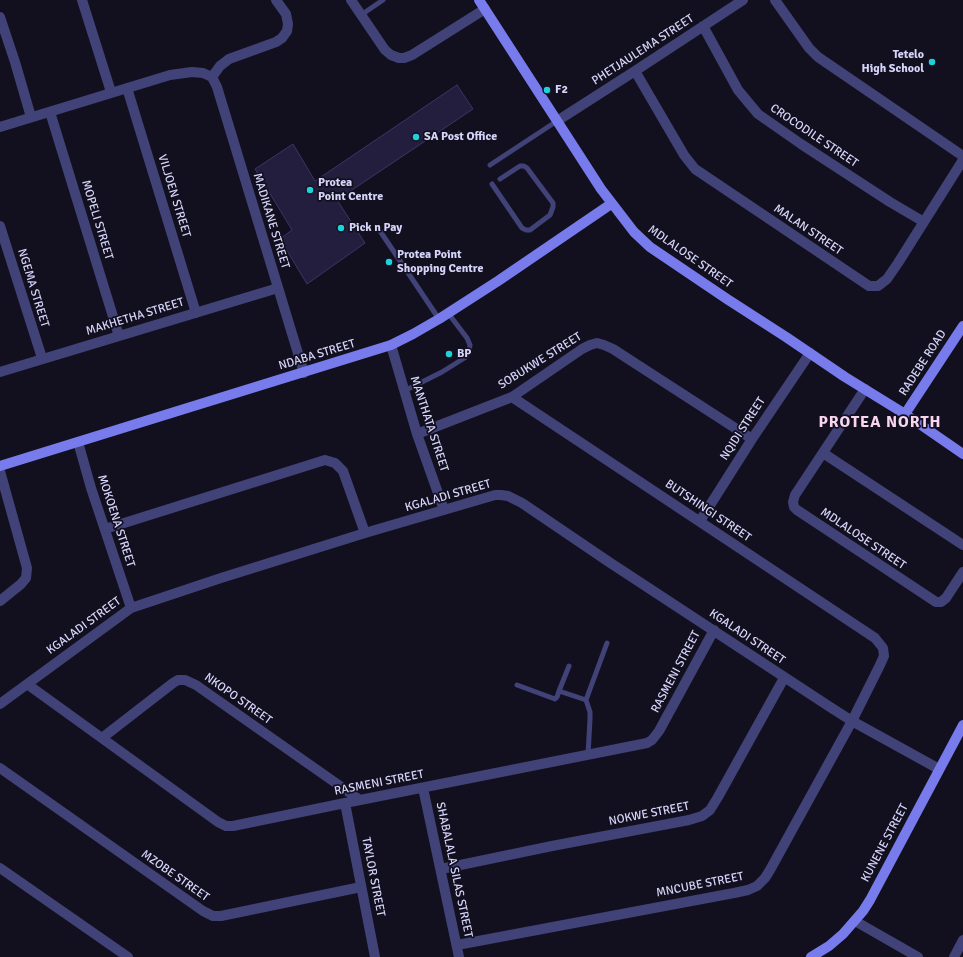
<!DOCTYPE html>
<html>
<head>
<meta charset="utf-8">
<style>
	body { margin:0 }
	canvas { display:block; background:#12101f }
</style>
</head>
<body>
<canvas width="963" height="957"></canvas>
<script>
const g = document.querySelector('canvas').getContext('2d');
g.lineJoin = 'round';
function fillPath(path, color) { g.fillStyle = color; g.fill(path, 'evenodd'); }
const shape = rows => new Path2D(rows.map(r => 'M' + r).join(''));
function strokePath(path, color, width, dash) { g.strokeStyle = color; g.lineWidth = width; g.lineCap = dash ? 'butt' : 'round'; g.setLineDash(dash || []); g.stroke(path); }
function label(font, color, halo, rows, align = 'center') {
  g.font = font + ' Signika,sans-serif'; g.lineWidth = 3.5; g.setLineDash([]); g.textBaseline = 'middle'; g.strokeStyle = halo; g.fillStyle = color; for (const [text, x, y, turn = 0] of rows) {
    g.save(); g.translate(x, y); g.rotate((+turn || 0) * Math.PI / 180); g.textAlign = isNaN(turn) ? turn : align; if (halo) g.strokeText(text, 0, 0); g.fillText(text, 0, 0); g.restore();
  }
}
const building = shape([
	[457,85,473,109,337,200,365,243,307,284,280,239,292,230,255,169,293,144,315,181,457,85]
]);
const lane = shape([
	[361,15,383,0],
	[490,165,557,121],
	[492,184,522,228,526,230,530,230,550,215,553,207,553,203,527,168,524,166,520,166,500,179],
	[378,228,439,319],
	[404,391,442,372,466,357,469,351,470,345,467,338,448,313],
	[569,666,559,691,586,700],
	[517,685,555,699,557,697,559,691],
	[588,755,590,719,590,712,586,700,607,643]
]);
const street = shape([
	[82,0,111,92],
	[351,0,385,50,391,55,399,58,404,58,412,55,485,9],
	[775,0,809,48,818,57,963,156],
	[0,17,15,62,31,117],
	[703,26,738,90,758,114,801,144,890,202,924,222],
	[635,71,684,155,695,169,869,286,878,286,887,279,898,263,963,160],
	[212,77,220,66,229,59,276,42,282,38,287,31,288,24,286,14,276,0],
	[127,88,196,313],
	[50,112,119,336],
	[557,121,635,71,743,0],
	[0,127,170,75,192,72,203,73,212,77,217,87,304,373],
	[0,226,42,358],
	[391,345,417,434,444,510],
	[0,372,278,288],
	[865,389,795,495,793,502,794,507,797,510,936,602,941,602,946,598,963,572],
	[417,434,512,397,582,349,590,345,597,343,604,345,613,349,752,439],
	[78,442,91,488,131,608],
	[823,453,963,545],
	[0,471,27,568,26,578,21,584,0,601],
	[700,521,752,439,810,353],
	[105,529,325,460,335,463,343,471,365,533],
	[27,684,218,822,226,826,233,826,345,803,647,743,652,740,659,731,714,630],
	[0,704,131,608,221,578,365,533,495,495,501,495,508,496,522,503,609,562,830,707,852,721,939,769],
	[102,738,173,683,178,680,185,680,196,685,360,800],
	[0,768,203,911,213,916,221,916,361,887],
	[423,788,459,957],
	[345,803,375,957],
	[0,868,128,957],
	[441,869,552,846,689,820,702,816,710,810,718,797,784,678],
	[855,921,918,957],
	[457,945,734,893,748,890,757,886,765,878,770,870,852,721,880,665,884,656,883,648,875,638,512,397],
	[954,957,963,940]
]);
const secondary = shape([
	[479,0,601,189,634,232,650,247,727,299,786,337,845,377,905,414,963,454],
	[905,414,963,326],
	[0,466,391,345,413,334,439,319,498,281,611,204],
	[811,957,829,946,843,934,863,911,870,900,963,725]
]);
const markers = [
	[932,62,4,"#1fd1da"],
	[547,90,4,"#1fd1da"],
	[416,137,4,"#1fd1da"],
	[310,190,4,"#1fd1da"],
	[341,228,4,"#1fd1da"],
	[389,262,4,"#1fd1da"],
	[449,354,4,"#1fd1da"]
];
const streetNames = [
	["PHETJAULEMA STREET",643,50,-33],
	["CROCODILE STREET",814,136,34],
	["VILJOEN STREET",174,196,73],
	["MOPELI STREET",97,220,73],
	["MADIKANE STREET",271,221,73],
	["MALAN STREET",808,230,34],
	["MDLALOSE STREET",690,257,35],
	["NGEMA STREET",33,288,73],
	["MAKHETHA STREET",135,317,-17],
	["NDABA STREET",317,355,-17],
	["SOBUKWE STREET",540,361,-32],
	["RADEBE ROAD",923,363,-57],
	["MANTHATA STREET",429,424,72],
	["NQIDI STREET",743,429,-57],
	["KGALADI STREET",448,496,-16],
	["BUTSHINGI STREET",708,511,34],
	["MOKOENA STREET",116,521,72],
	["MDLALOSE STREET",863,539,34],
	["KGALADI STREET",84,626,-36],
	["KGALADI STREET",747,637,34],
	["RASMENI STREET",676,672,-62],
	["NKOPO STREET",238,699,35],
	["RASMENI STREET",379,783,-11],
	["NOKWE STREET",649,814,-11],
	["KUNENE STREET",885,843,-62],
	["SHABALALA SILAS STREET",454,870,78],
	["MZOBE STREET",175,876,35],
	["TAYLOR STREET",373,877,79],
	["MNCUBE STREET",700,885,-11]
];
const poiNames = [
	["Tetelo",924,55,"right"],
	["High School",924,69,"right"],
	["F2",555,90],
	["SA Post Office",424,137],
	["Protea",318,183],
	["Point Centre",318,197],
	["Pick n Pay",349,228],
	["Protea Point",397,255],
	["Shopping Centre",397,269],
	["BP",457,354]
];
const districtNames = [
	["PROTEA NORTH",880,423]
];
fillPath(building, '#231e3d');
strokePath(building, '#3b3466', 1);
strokePath(lane, '#414278', 5);
strokePath(street, '#414278', 10);
strokePath(secondary, '#787bec', 10);
for (const [x, y, r, color] of markers) { const dot = new Path2D(); dot.arc(x, y, r, 0, 2 * Math.PI); g.fillStyle = color; g.fill(dot); strokePath(dot, '#12101f', 1.5); }
label('12px', '#d6d4f9', '#12101f', streetNames);
label('bold 12px', '#d6d4f9', '#12101f', poiNames, 'left');
g.letterSpacing = '1px';
label('bold 16px', '#f9d6ee', '#12101f', districtNames);
g.letterSpacing = '0px';
</script>
</body>
</html>
